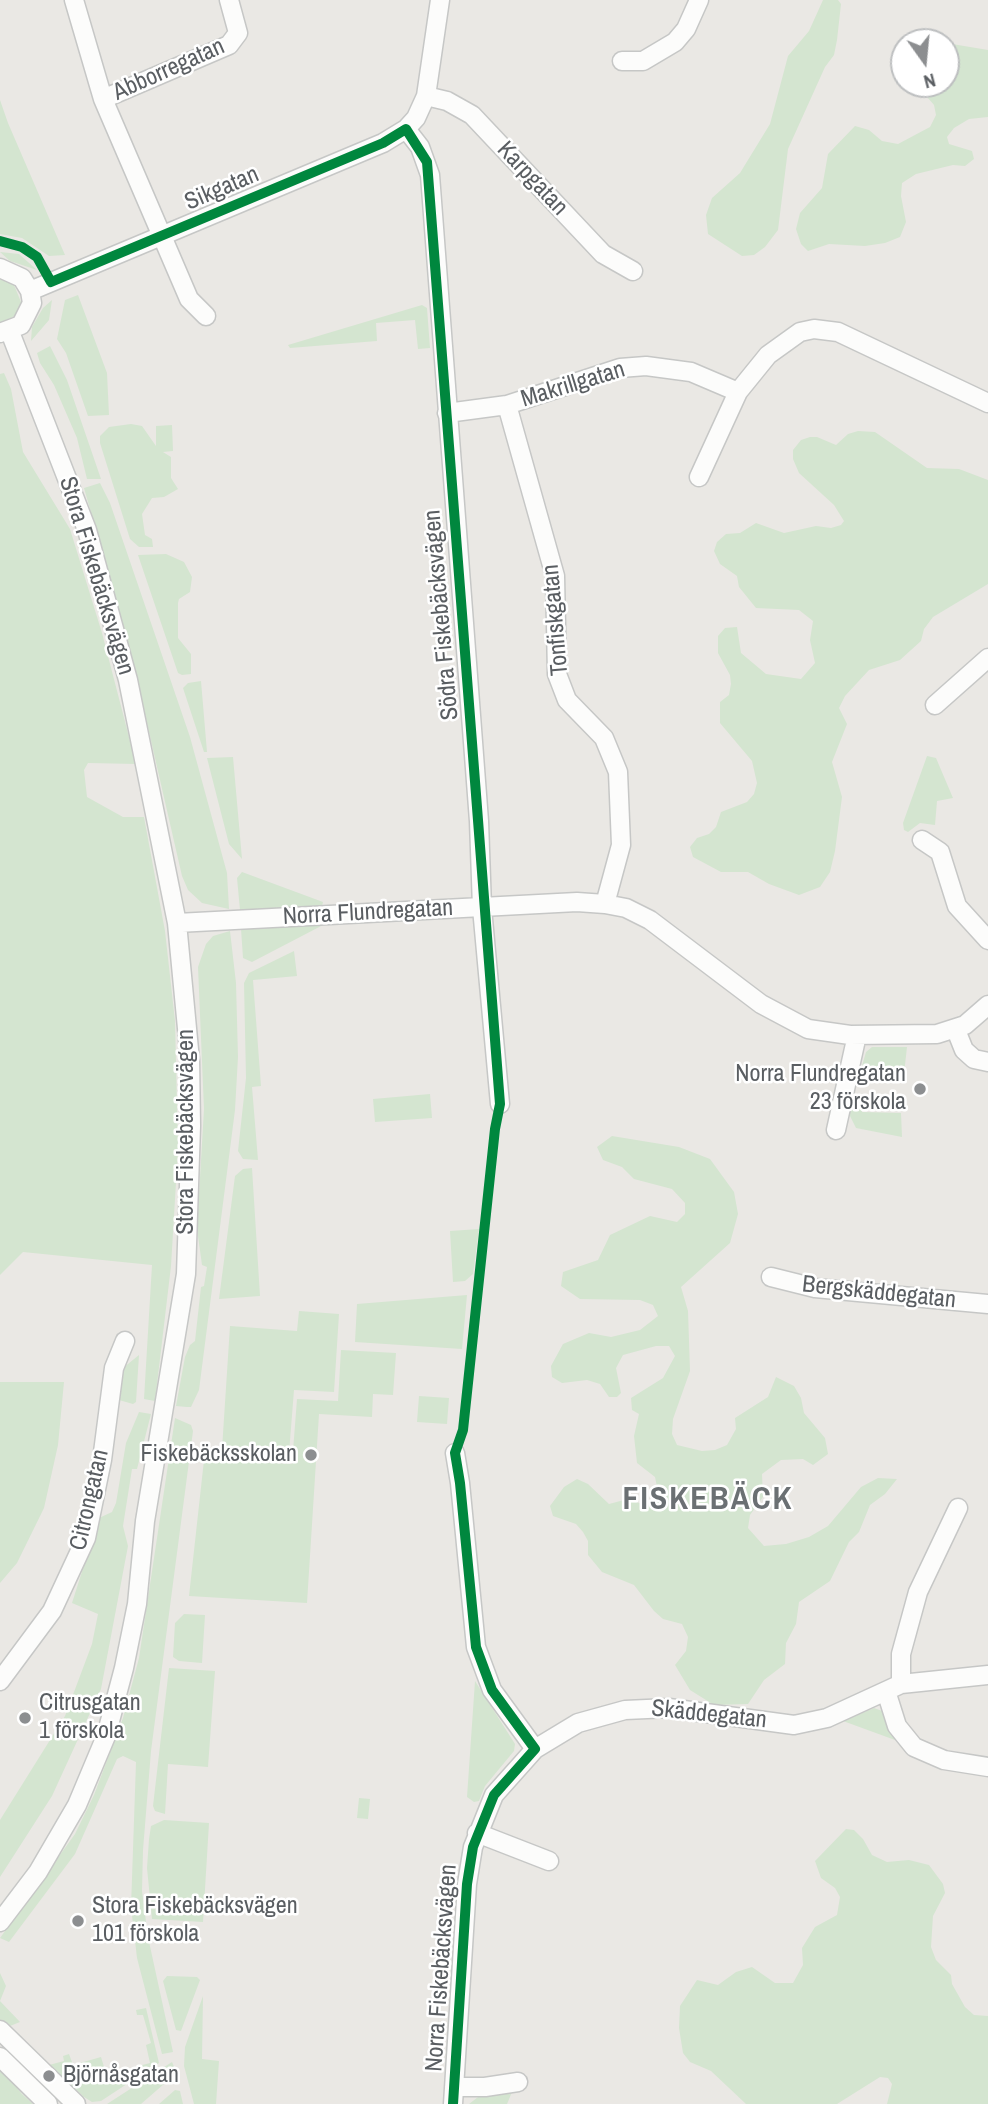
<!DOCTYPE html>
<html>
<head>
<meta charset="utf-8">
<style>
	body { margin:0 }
	#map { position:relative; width:988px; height:2104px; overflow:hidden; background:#eae8e4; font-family:"Archivo Narrow",sans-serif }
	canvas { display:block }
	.north { position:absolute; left:890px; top:28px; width:70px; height:70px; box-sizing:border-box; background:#fff; border:2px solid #bdbfc0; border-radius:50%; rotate:165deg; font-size:19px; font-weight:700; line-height:28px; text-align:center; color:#5a5e62 }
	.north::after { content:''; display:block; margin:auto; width:24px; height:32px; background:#8c8e90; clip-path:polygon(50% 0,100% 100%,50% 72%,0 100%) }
</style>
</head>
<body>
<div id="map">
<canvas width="988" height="2104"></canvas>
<div class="north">N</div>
</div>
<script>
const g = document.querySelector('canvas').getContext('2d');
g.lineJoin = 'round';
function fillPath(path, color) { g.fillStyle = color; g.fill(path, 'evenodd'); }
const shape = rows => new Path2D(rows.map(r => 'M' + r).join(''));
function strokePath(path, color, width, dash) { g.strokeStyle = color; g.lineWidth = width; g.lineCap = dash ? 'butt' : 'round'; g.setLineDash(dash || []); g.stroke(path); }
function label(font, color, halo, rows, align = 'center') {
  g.font = font + ' "Archivo Narrow",sans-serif'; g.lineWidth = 5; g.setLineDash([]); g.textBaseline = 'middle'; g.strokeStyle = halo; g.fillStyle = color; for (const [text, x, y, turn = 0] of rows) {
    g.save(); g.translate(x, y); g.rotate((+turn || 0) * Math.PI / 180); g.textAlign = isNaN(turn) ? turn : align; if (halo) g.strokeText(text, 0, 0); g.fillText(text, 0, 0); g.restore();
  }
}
const green = shape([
	[823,0,838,0,841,4,837,40,834,55,825,67,788,149,778,230,765,247,754,255,742,256,708,234,706,215,712,198,740,173,770,124,788,56,809,31],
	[946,43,988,50,988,117,969,119,954,128,947,137,949,144,972,151,974,159,965,166,953,165,916,174,902,183,901,196,906,222,900,237,885,243,865,246,829,244,808,251,801,244,796,229,800,213,822,188,828,154,855,126,869,130,882,141,898,144,930,127,936,115,934,105,916,84,946,84],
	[0,100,8,123,65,255,49,256,22,238,0,234],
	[0,252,19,254,37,270,10,261],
	[0,279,14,285,21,302,15,316,0,323],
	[78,295,107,373,109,415,88,416,66,353,57,339,65,300],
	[52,300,49,320,31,341,32,327,43,308],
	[422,305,427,308,430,348,418,349,415,320,376,323,377,341,290,348,288,345],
	[50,346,67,380,101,479,87,479,77,438,54,385,40,363,37,353],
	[4,373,11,389,23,452,70,529,102,633,136,764,88,763,84,770,87,797,123,817,144,817,165,931,175,1021,178,1149,171,1266,155,1401,144,1399,152,1265,23,1252,0,1275,0,374],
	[131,424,142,426,156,446,156,426,172,425,173,451,163,452,171,457,171,478,178,489,164,497,152,498,142,514,145,535,152,539,153,547,139,547,130,539,100,443,100,436,109,427],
	[858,431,875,432,927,468,959,469,988,480,988,584,933,617,924,629,921,641,900,660,869,670,845,696,839,708,847,724,832,762,842,797,835,851,830,872,820,887,799,895,769,884,748,872,721,872,693,857,690,847,697,838,709,834,716,827,721,812,747,802,754,794,757,783,752,761,720,723,720,702,729,695,731,684,730,675,718,653,718,636,725,628,737,627,741,653,766,674,801,679,815,663,810,640,813,621,799,610,756,608,739,587,737,576,720,564,714,551,717,542,726,534,740,533,756,523,784,533,816,526,831,528,841,525,844,521,834,505,799,473,793,459,793,450,801,440,810,437,817,437,836,445,848,434],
	[100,483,110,503,190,737,227,873,229,909,202,903,188,890,182,876,130,649,84,488],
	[166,554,184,562,192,577,190,592,179,599,178,603,178,638,191,654,191,674,182,675,178,673,138,555],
	[201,681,207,752,204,752,183,688,188,683],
	[927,756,936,758,953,798,937,801,935,825,920,823,908,832,904,830,903,823],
	[233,757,242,859,229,844,207,758],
	[242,872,323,902,322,906,240,910,237,878],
	[325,924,252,962,243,958,241,929,263,925],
	[230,931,236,983,238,1057,235,1110,199,1390,191,1407,187,1407,176,1406,185,1357,190,1345,195,1341,201,1287,204,1286,207,1267,202,1265,197,1229,204,1109,198,967,206,944,213,936],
	[294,951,297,976,253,980,261,1086,252,1087,258,1160,243,1159,238,1151,246,1078,244,983,249,973],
	[872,1047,907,1047,903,1083,858,1080,866,1052],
	[430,1094,432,1118,375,1122,373,1099],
	[861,1097,862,1112,901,1113,902,1137,856,1128,848,1112,851,1098],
	[612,1136,679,1147,710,1159,734,1192,738,1214,730,1243,681,1287,688,1311,690,1371,673,1419,672,1434,677,1445,702,1451,715,1450,727,1445,736,1429,735,1418,768,1397,776,1377,794,1386,801,1398,804,1413,825,1438,828,1454,813,1465,803,1459,781,1460,762,1474,763,1497,750,1515,748,1528,764,1546,786,1544,809,1537,828,1526,861,1487,878,1478,897,1479,885,1494,870,1505,859,1532,849,1542,830,1581,799,1602,796,1624,786,1643,785,1664,764,1680,748,1704,714,1705,690,1690,675,1665,686,1651,688,1637,682,1624,663,1619,654,1611,634,1585,602,1572,588,1555,588,1541,583,1532,576,1524,553,1516,550,1506,564,1487,577,1479,588,1484,609,1504,624,1500,645,1504,653,1498,657,1487,655,1477,637,1463,634,1436,639,1414,632,1410,631,1398,663,1378,675,1356,669,1346,656,1346,623,1355,616,1368,621,1393,617,1397,609,1397,600,1384,587,1380,562,1383,552,1377,551,1366,563,1344,589,1333,611,1337,640,1330,658,1316,653,1305,640,1300,580,1299,561,1286,563,1272,598,1260,610,1235,650,1216,677,1222,685,1214,685,1203,672,1189,634,1179,622,1167,603,1160,597,1147],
	[252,1168,260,1296,219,1299,235,1176,243,1169],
	[479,1229,473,1274,465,1281,453,1282,450,1231],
	[467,1295,462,1349,355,1342,357,1304],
	[299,1311,339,1314,334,1392,294,1390,289,1453,222,1449,230,1326,297,1331],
	[341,1350,396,1353,393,1395,373,1394,372,1417,319,1414,307,1603,189,1596,204,1460,292,1464,297,1399,338,1401],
	[139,1355,136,1402,133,1404,119,1400,123,1368],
	[0,1382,64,1382,58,1445,44,1508,17,1563,0,1583],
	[419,1396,449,1398,447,1424,417,1422],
	[139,1412,151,1414,137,1469,132,1469,123,1526,128,1546,101,1689,52,1796,0,1877,0,1820,65,1716,92,1644,98,1614,72,1603,99,1518,112,1512,116,1503,126,1443],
	[175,1418,191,1425,193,1431,151,1751,143,1850,142,1891,148,1937,173,2052,162,2054,137,1958,131,1907,136,1762,123,1756,117,1759,75,1854,9,1942,0,1938,75,1834,94,1795,123,1718,139,1658],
	[184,1614,205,1615,202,1663,179,1661,173,1657,175,1623],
	[169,1668,215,1671,208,1767,168,1764,165,1814,155,1811,153,1806],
	[475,1681,515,1744,514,1751,485,1786,479,1801,474,1802,467,1797],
	[874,1708,885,1712,895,1740,843,1721],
	[359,1798,370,1799,368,1819,357,1818],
	[164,1820,209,1823,203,1922,152,1919,147,1868,149,1839,151,1826],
	[846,1829,854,1830,863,1839,872,1855,887,1862,909,1860,929,1865,943,1884,945,1893,933,1916,931,1947,936,1960,951,1975,952,1984,965,2007,974,2015,988,2016,988,2104,887,2104,892,2084,888,2078,880,2077,837,2104,746,2104,711,2071,690,2062,683,2053,679,2028,680,2006,697,1980,718,1985,736,1972,752,1967,775,1983,793,1983,803,1965,802,1948,815,1927,837,1915,840,1897,835,1888,821,1878,815,1861],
	[0,1973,6,1986,0,2001,20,2022,5,2028,0,2026],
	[167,1976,197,1977,200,1980,181,2031,176,2030,163,1981],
	[203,1996,202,2059,219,2061,216,2104,194,2104,184,2066,185,2047],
	[146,2008,159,2063,101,2101,92,2102,84,2097,49,2065,64,2061,63,2056,69,2054,73,2065,101,2057,108,2080,136,2072,135,2067,150,2063,146,2045,151,2043,143,2015,137,2015,136,2010],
	[172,2062,175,2069,172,2077,141,2104,107,2104],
	[0,2067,22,2094,33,2104,0,2104],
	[175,2090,180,2091,183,2104,159,2104],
	[512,2092,507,2104,469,2104,482,2094]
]);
const minor = shape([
	[74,0,103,99,189,299,206,316],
	[622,61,643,61,675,42,686,29,699,0],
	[426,96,447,101,472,115,603,254,633,271],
	[103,99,229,45,238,33,229,0],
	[406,129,420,147,430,175,479,821,482,908,500,1104],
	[0,268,22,278,30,291,32,303,21,325,0,333],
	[30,291,383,143,406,129,416,118,426,96,440,0],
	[507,405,555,576,557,674,567,700,604,738,618,772,621,845,605,904],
	[447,413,507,405,620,368,646,366,691,372,738,392],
	[699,477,738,392,768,355,800,332,814,329,838,332,988,403],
	[935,705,988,658],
	[922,840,940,852,957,906,988,940],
	[177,923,577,902,605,904,626,908,650,920,761,1004,808,1029,850,1035,937,1034,965,1025,988,1005],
	[956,1030,964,1050,974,1059,988,1062],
	[836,1130,857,1035],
	[771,1277,815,1288,988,1304],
	[0,1681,52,1611,86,1538,102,1460,114,1368,125,1341],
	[901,1684,901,1654,918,1592,958,1508],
	[886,1691,897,1726,914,1747,944,1760,988,1767],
	[535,1749,578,1723,625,1710,669,1708,794,1725,827,1718,901,1684,988,1675],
	[477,1833,549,1861],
	[0,1922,38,1872,77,1805,106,1736,124,1668,137,1604,145,1521,186,1274,191,1126,190,1060,177,923,128,680,87,530,10,332],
	[0,2030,76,2104],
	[0,2057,48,2104],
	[454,2087,485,2087,518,2082],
	[453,2104,467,1884,473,1847,494,1795,535,1749,492,1690,476,1647,460,1483,455,1453]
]);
const cycleway = shape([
	[0,241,22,247,37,257,51,282,383,143,406,129,427,162,500,1104,495,1129,463,1430,455,1453,460,1483,476,1647,492,1690,535,1749,494,1795,473,1847,467,1884,453,2104]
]);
const markers = [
	[920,1089,7,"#8c8e90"],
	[311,1455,7,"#8c8e90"],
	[25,1718,7,"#8c8e90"],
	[78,1921,7,"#8c8e90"],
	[49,2076,7,"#8c8e90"]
];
const streetNames = [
	["Abborregatan",169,70,-24],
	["Karpgatan",532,179,47],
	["Sikgatan",222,189,-23],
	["Makrillgatan",573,385,-17],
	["Stora Fiskebäcksvägen",96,576,73],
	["Södra Fiskebäcksvägen",442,615,-95],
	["Tonfiskgatan",556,620,-95],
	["Norra Flundregatan",368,913,-3],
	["Stora Fiskebäcksvägen",187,1132,-90],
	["Bergskäddegatan",879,1293,6],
	["Citrongatan",90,1500,-77],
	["Skäddegatan",709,1715,6],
	["Norra Fiskebäcksvägen",442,1968,-86]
];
const poiNames = [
	["Norra Flundregatan",906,1075,"right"],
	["23 förskola",906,1103,"right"],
	["Fiskebäcksskolan",297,1455,"right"],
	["Citrusgatan",39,1704],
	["1 förskola",39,1732],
	["Stora Fiskebäcksvägen",92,1907],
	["101 förskola",92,1935],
	["Björnåsgatan",63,2076]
];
const districtNames = [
	["FISKEBÄCK",708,1500]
];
fillPath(green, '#d4e5d0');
strokePath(minor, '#c6c7c6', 21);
strokePath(minor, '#fcfcfb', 18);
strokePath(cycleway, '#00873e', 10);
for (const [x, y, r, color] of markers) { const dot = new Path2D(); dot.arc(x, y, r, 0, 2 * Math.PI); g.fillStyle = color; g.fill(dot); strokePath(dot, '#fff', 2.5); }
label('24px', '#5a5e62', '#fff', streetNames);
label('24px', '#5a5e62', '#fff', poiNames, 'left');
g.letterSpacing = '2px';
label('bold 32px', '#6b7073', '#fff', districtNames);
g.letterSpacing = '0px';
</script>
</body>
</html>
